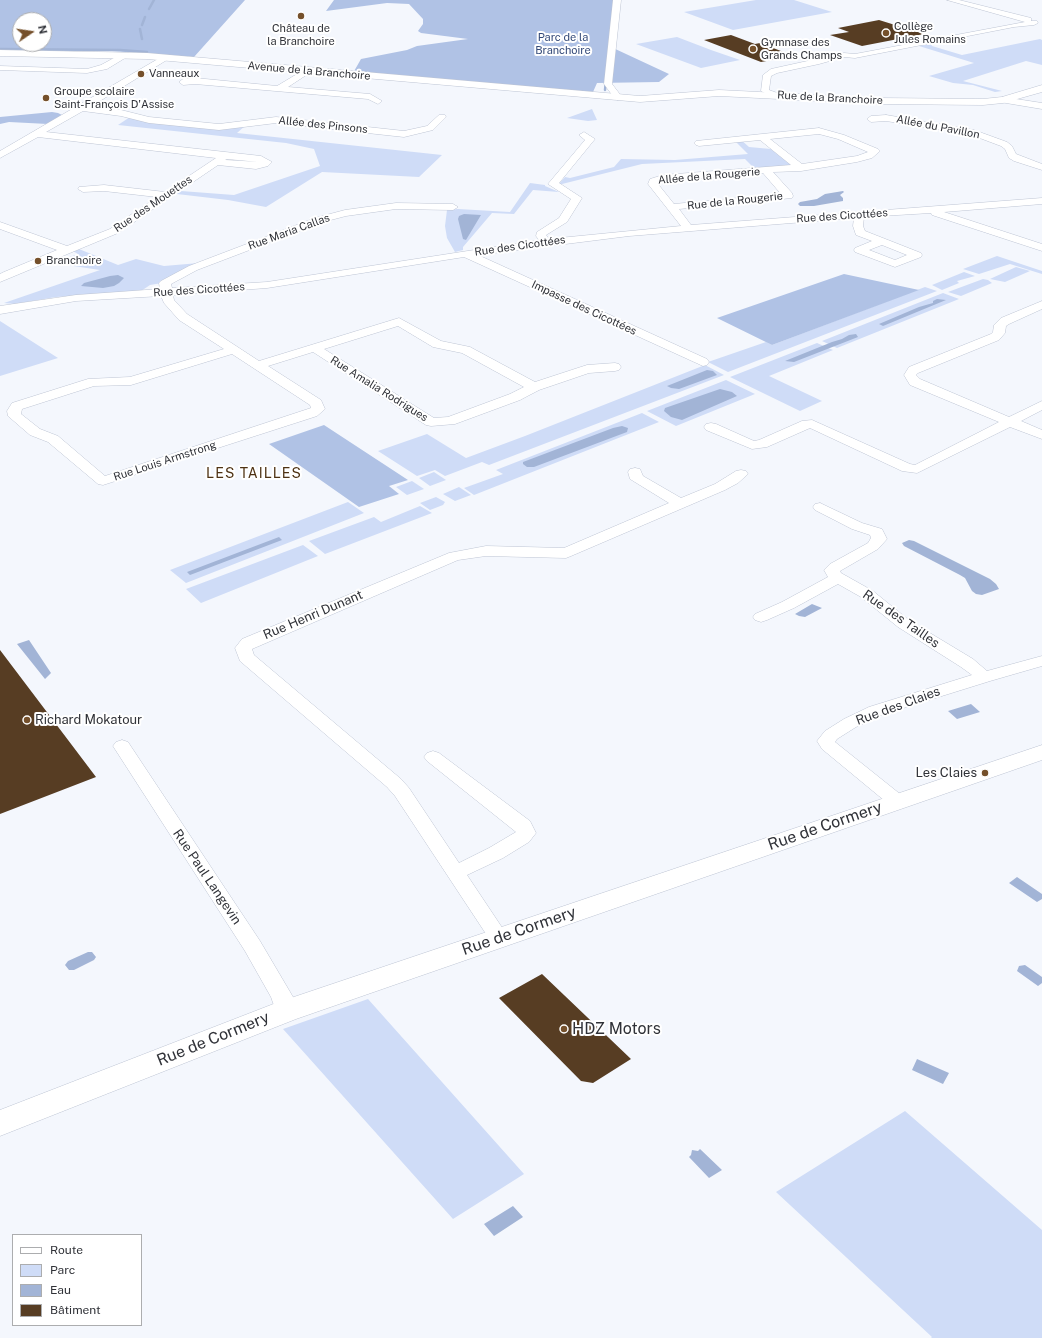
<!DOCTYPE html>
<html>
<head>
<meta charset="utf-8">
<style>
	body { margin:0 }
	#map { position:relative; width:1042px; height:1338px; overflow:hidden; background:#f4f7fd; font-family:"Public Sans",sans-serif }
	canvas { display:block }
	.legend { position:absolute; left:12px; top:1234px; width:130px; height:92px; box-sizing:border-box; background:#fff; border:1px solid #acadaf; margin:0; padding:5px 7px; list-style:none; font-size:12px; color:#303238 }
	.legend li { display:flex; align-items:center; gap:8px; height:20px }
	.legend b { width:20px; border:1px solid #acadaf }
	.north { position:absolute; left:12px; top:12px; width:40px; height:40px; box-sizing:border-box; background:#fff; border:1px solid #acadaf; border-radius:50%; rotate:77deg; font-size:11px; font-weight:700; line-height:16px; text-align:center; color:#303238 }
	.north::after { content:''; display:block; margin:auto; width:14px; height:18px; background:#75502b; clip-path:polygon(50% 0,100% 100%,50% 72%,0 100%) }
</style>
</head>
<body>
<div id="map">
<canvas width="1042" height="1338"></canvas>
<ul class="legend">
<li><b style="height:5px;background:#fff"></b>Route</li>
<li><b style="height:11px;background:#cfdcf7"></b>Parc</li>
<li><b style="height:11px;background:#a2b4d6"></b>Eau</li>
<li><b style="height:11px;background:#573d23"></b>Bâtiment</li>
</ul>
<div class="north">N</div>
</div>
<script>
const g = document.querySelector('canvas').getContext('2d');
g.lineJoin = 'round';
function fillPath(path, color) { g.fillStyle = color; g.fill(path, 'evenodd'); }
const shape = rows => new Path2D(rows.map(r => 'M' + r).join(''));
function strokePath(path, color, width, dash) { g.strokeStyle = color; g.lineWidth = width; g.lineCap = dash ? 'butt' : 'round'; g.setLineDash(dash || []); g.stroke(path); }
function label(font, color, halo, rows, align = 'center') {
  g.font = font + ' "Public Sans",sans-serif'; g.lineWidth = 4; g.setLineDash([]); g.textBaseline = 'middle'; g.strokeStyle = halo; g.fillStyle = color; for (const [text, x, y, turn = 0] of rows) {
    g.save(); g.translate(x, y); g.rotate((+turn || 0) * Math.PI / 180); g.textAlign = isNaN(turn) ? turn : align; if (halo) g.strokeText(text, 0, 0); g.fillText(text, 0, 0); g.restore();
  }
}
const green = shape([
	[756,0,794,0,832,12,733,30,684,12],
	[677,37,711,50,740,60,701,68,636,44],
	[1040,39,1042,40,1042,65,1026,61,963,81,1002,91,995,92,973,85,953,83,929,76,974,63,919,46,931,44,932,46,962,55],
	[592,109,597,120,588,121,567,118],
	[130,117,146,122,246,125,237,133,442,155,419,177,322,172,266,207,228,200,177,194,181,191,234,195,320,166,314,149,286,143,118,125],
	[740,139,749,147,771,149,792,165,755,169,745,159,642,164,558,185,565,177,570,178,614,167,621,159,675,160,748,154,734,140],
	[530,183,545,185,545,186,559,192,533,190,514,214,492,213,463,247,463,250,455,252,447,238,445,226,447,210,458,209,510,212],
	[79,249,118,265,136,259,164,266,199,263,162,283,150,285,141,291,56,297,15,304,4,303,100,270,47,262,52,259,58,261,78,254,73,251],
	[997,256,1042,271,1042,274,1010,264,979,274,963,269],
	[1016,267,1030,271,1005,282,990,279],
	[964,272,975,276,957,281,959,283,942,290,932,285],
	[983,279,988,280,992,283,961,296,948,292],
	[925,287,937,291,728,372,708,362,766,342,772,345],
	[943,293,959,299,837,348,822,341],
	[0,321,58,358,0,376],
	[817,343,833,350,769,376,822,401,800,411,730,377],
	[705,365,724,375,489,465,482,462,445,476,435,470,417,476,378,451,427,434,466,458,525,436],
	[726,380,755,394,676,426,647,411],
	[642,413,659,422,474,495,464,488,503,474,496,470],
	[434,472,446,480,430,486,419,478],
	[412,481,424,489,407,495,396,487],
	[459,487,471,495,455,501,443,494],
	[436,497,445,502,443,505,430,510,420,503],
	[348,502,364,513,186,583,170,570],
	[420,506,432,513,325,554,309,541,374,517,381,522],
	[303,545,318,556,201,603,186,589],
	[368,999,524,1174,453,1219,283,1029],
	[905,1111,1042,1230,1042,1338,931,1338,932,1337,776,1192]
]);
const forest = shape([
	[0,0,245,0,194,57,112,51,0,51],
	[20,20,44,20,44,44,20,44],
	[334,0,617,0,611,47,669,74,659,82,597,83,593,92,353,73,361,59,407,50,417,46,468,39,421,33,418,31,423,24,423,19,409,4,387,3,326,11],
	[52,112,58,113,62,115,48,124,9,122,0,124,0,117],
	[844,274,919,290,772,345,717,318],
	[324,425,408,480,389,486,399,494,359,507,269,444]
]);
const water = shape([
	[843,191,844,192,840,195,843,198,843,201,814,206,800,206,798,204,800,202,817,199,825,194],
	[464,214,481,215,466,240,463,239,458,219,459,216],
	[118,275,124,278,119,283,114,286,103,288,81,286,84,283,110,276],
	[937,299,946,300,883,326,879,324,919,307,933,303,933,301],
	[856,334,858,337,794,362,785,361,832,342,842,339,849,335],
	[707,370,713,371,717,375,679,389,671,388,667,386],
	[720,389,732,392,737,396,682,420,671,417,664,411,665,408],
	[622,426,628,428,627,432,534,467,527,467,523,464,523,462,613,428],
	[279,537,282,540,190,575,187,572],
	[909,540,914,541,990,579,996,584,999,589,982,595,976,594,972,591,965,578,960,575,904,546,902,543],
	[812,604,822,608,805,617,799,616,795,614],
	[29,640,51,673,45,679,17,644],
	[971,704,980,712,957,719,948,711],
	[1017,877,1042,894,1042,899,1037,902,1009,883],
	[88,952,92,952,96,957,94,960,74,970,69,970,65,965,68,961],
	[1025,965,1042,977,1042,983,1038,986,1017,971,1019,966],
	[917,1059,949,1073,943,1084,912,1070],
	[700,1149,722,1170,709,1178,689,1157,691,1155,692,1150,698,1151],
	[513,1206,523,1217,494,1236,484,1224]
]);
const stream = shape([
	[149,9,154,0],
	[142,25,145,17],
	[140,29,142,39],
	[0,49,120,50,147,52],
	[605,90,606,79]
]);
const building = shape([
	[879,20,924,34,862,46,830,35,849,32,838,28],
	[731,35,755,44,760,43,794,56,761,62,704,40],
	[0,650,96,777,0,814],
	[542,974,631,1059,593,1083,581,1081,499,998]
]);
const minor = shape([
	[613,0,621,0,612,84,622,97,618,100,615,99,604,84,613,0],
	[947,0,959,0,1031,18,1031,21,1037,21,1038,23,1034,25,1014,27,855,58,844,57,819,64,777,73,771,76,769,90,780,94,781,96,780,98,774,98,761,91,763,75,771,69,844,53,855,54,1025,22,947,0],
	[123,53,129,53,130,55,107,69,87,73,0,70,0,66,87,69,101,65,123,53],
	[163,56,169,56,170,58,90,107,121,110,149,117,219,124,276,117,404,131,427,126,439,115,445,115,446,117,433,130,404,137,276,123,219,130,149,123,121,116,83,111,46,132,261,156,272,162,268,166,256,169,218,165,118,233,0,282,0,274,4,272,57,250,0,229,0,222,67,246,110,229,157,197,104,191,83,192,78,189,79,187,104,185,165,192,216,158,38,137,0,158,0,151,163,56],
	[227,159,259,162,260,162,225,160,227,159],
	[307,68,313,68,314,70,288,87,370,94,382,101,378,104,368,99,195,84,183,85,179,82,183,79,195,78,277,86,307,68],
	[1003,97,1042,103,1042,109,1000,102,999,100,1000,98,1003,97],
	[886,115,974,130,1007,142,1012,146,1016,154,1042,164,1042,170,1014,161,1009,158,1005,149,1001,146,969,134,886,121,871,122,867,119,871,116,886,115],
	[819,128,844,135,878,149,880,151,872,158,857,162,801,171,773,172,792,193,793,196,792,198,679,209,691,225,1042,198,1042,204,944,212,1042,244,1042,251,932,215,931,213,864,217,863,226,865,231,921,253,922,255,921,257,895,267,855,252,854,250,855,248,872,241,856,235,853,226,854,218,629,236,478,255,707,359,709,362,707,365,703,366,464,257,267,288,173,295,174,300,187,314,259,361,399,318,441,341,470,347,535,382,587,365,615,363,619,364,621,367,619,370,615,371,589,373,539,390,520,400,455,424,431,426,426,425,313,352,268,366,321,400,325,409,317,416,103,485,98,484,48,442,30,435,8,416,7,411,12,403,88,379,130,377,224,349,179,320,164,303,161,296,76,301,0,314,0,306,76,295,160,289,159,283,161,281,189,266,315,218,345,210,396,203,453,204,458,207,453,210,396,209,346,216,323,222,197,270,171,284,172,288,267,282,539,240,536,236,537,232,559,218,571,199,548,184,585,140,579,135,584,132,595,139,559,183,582,198,567,222,546,235,549,239,681,226,648,184,650,179,663,175,791,165,760,140,699,146,696,145,694,143,696,141,819,128],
	[819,134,838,139,868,152,857,156,802,164,770,139,819,134],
	[763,173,781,194,674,204,658,184,664,181,763,173],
	[882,245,907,255,895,260,869,250,882,245],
	[398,326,433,347,462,353,524,387,510,394,448,417,434,418,324,349,398,326],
	[232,354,310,405,311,408,105,476,58,436,40,429,21,414,22,409,94,386,131,385,232,354],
	[1042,301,1042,309,1009,324,1006,326,1005,333,999,340,918,373,916,375,920,379,1009,417,1042,401,1042,410,1021,421,1042,430,1042,439,1010,427,917,473,902,471,810,428,767,447,752,449,706,430,704,427,706,424,711,423,716,424,754,441,759,440,802,421,812,420,910,464,915,465,999,422,910,385,904,375,909,367,991,334,993,332,994,325,1001,318,1042,301],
	[635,468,640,469,643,476,681,498,715,484,736,471,741,470,746,471,748,474,738,483,725,490,571,556,566,558,486,556,458,560,252,649,254,655,401,779,409,788,459,863,489,848,516,832,427,761,424,757,427,753,433,751,439,753,530,821,536,833,529,842,503,858,467,875,509,938,506,943,499,946,492,943,395,796,387,787,240,661,235,648,242,639,449,553,486,546,564,548,669,503,630,479,628,472,630,469,635,468],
	[820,503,862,523,882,529,887,539,878,549,840,571,841,573,873,591,910,621,973,659,987,671,1042,656,1042,666,990,681,881,715,856,727,837,739,835,742,905,798,907,802,905,806,898,808,891,806,822,749,817,741,825,731,844,719,869,707,972,675,961,667,898,627,861,597,838,584,794,608,767,620,761,622,755,620,753,617,755,614,782,602,828,577,824,570,830,564,868,543,871,538,870,535,852,529,815,510,813,507,815,504,820,503],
	[122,740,128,742,260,941,293,997,297,1011,294,1017,286,1019,278,1017,271,997,245,951,113,746,116,742,122,740]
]);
const secondary = shape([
	[0,50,147,53,640,96,719,90,879,98,983,99,1002,97,1042,85,1042,92,1003,103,983,105,879,104,719,96,640,102,147,59,0,56,0,50],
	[1042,745,1042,760,296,1019,0,1136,0,1110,276,1003,1042,745]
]);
const markers = [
	[301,16,4,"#75502b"],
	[886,33,4,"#75502b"],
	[753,49,4,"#75502b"],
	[141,74,4,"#75502b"],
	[46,98,4,"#75502b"],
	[38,261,4,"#75502b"],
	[27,720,4,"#75502b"],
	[985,773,4,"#75502b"],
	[564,1029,4,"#75502b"]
];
const farPoinames = [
	["Collège",894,27],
	["Jules Romains",894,40],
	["Château de",301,29,"center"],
	["la Branchoire",301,42,"center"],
	["Gymnase des",761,43],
	["Grands Champs",761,56],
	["Vanneaux",149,74],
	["Groupe scolaire",54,92],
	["Saint-François D'Assise",54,105],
	["Branchoire",46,261]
];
const farParknames = [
	["Parc de la",563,38],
	["Branchoire",563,51]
];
const farStreetnames = [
	["Avenue de la Branchoire",309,71,5],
	["Rue de la Branchoire",830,98,3],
	["Allée des Pinsons",323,125,6],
	["Allée du Pavillon",938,127,11],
	["Allée de la Rougerie",709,176,-5],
	["Rue de la Rougerie",735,201,-6],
	["Rue des Mouettes",153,204,-34],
	["Rue des Cicottées",842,216,-4],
	["Rue Maria Callas",289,232,-20],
	["Rue des Cicottées",520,246,-8],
	["Rue des Cicottées",199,290,-4],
	["Impasse des Cicottées",584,308,25],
	["Rue Amalia Rodrigues",379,389,32],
	["Rue Louis Armstrong",165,461,-18]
];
const streetNames = [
	["Rue Henri Dunant",313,615,-23],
	["Rue des Tailles",901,619,35],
	["Rue des Claies",898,706,-20],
	["Rue Paul Langevin",207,877,56]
];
const poiNames = [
	["Richard Mokatour",35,720],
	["Les Claies",977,773,"right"]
];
const neighbourhoodNames = [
	["LES TAILLES",254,474]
];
const nearStreetnames = [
	["Rue de Cormery",825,826,-19],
	["Rue de Cormery",519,931,-19],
	["Rue de Cormery",213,1039,-22]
];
const nearPoinames = [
	["HDZ Motors",572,1029]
];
fillPath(green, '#cfdcf7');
fillPath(forest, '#b0c2e5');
fillPath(water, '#a2b4d6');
strokePath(stream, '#a2b4d6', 2.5);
fillPath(building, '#573d23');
strokePath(minor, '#bec5d4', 1);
strokePath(secondary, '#bec5d4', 1);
fillPath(minor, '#fff');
fillPath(secondary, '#fff');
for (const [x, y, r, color] of markers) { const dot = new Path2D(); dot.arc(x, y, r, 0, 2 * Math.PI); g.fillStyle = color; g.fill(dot); strokePath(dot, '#fff', 1.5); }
label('11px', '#303238', '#fff', farPoinames, 'left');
label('11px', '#334978', '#fff', farParknames);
label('11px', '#303238', '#fff', farStreetnames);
label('13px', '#303238', '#fff', streetNames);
label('13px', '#303238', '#fff', poiNames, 'left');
g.letterSpacing = '1px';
label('14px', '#4e3213', '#fff', neighbourhoodNames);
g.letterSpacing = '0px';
label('16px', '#303238', '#fff', nearStreetnames);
label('16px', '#303238', '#fff', nearPoinames, 'left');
</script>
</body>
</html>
